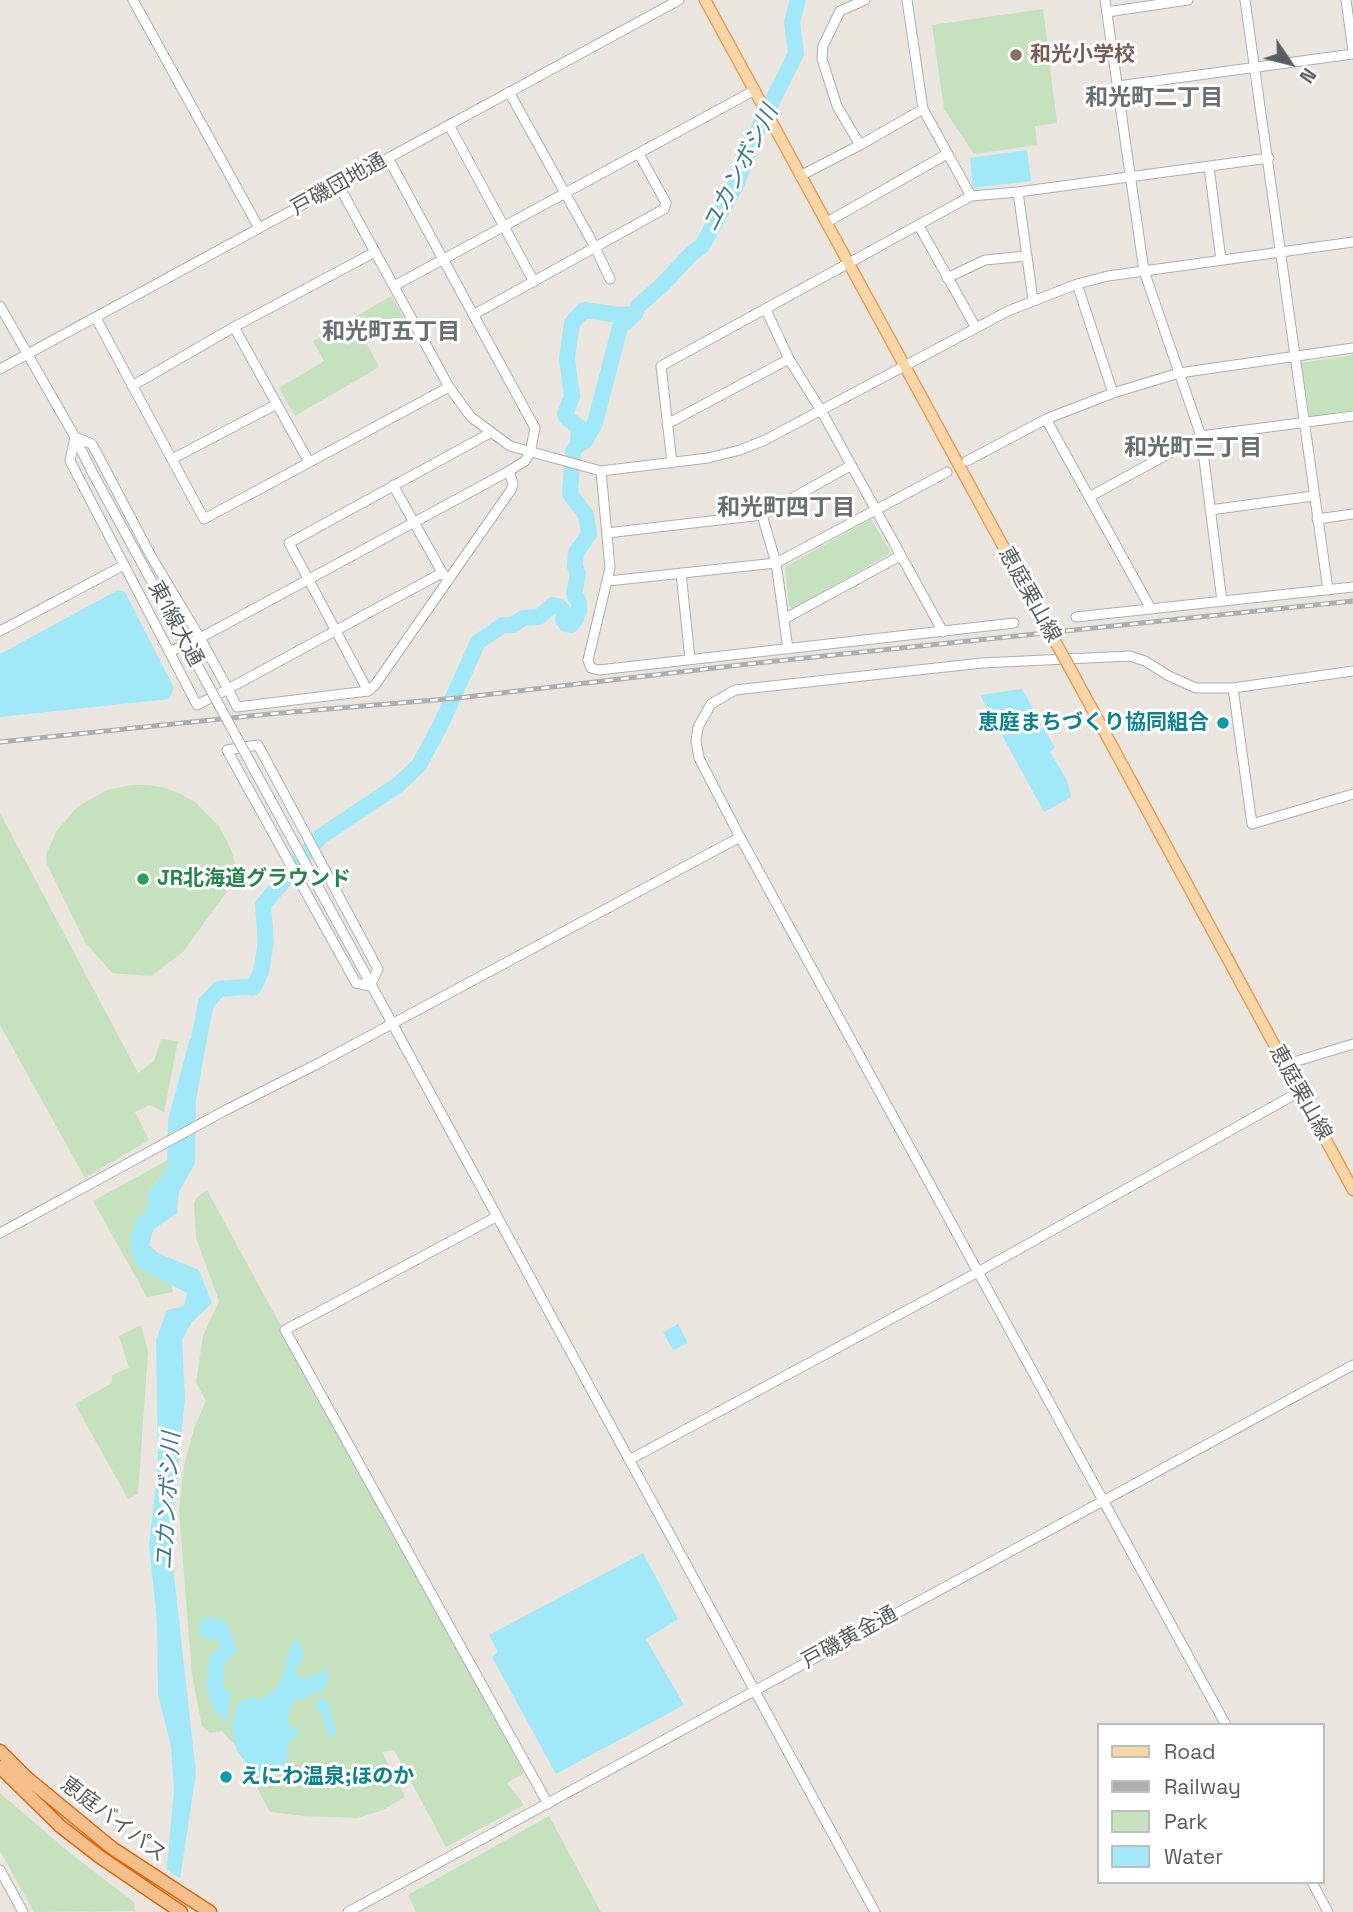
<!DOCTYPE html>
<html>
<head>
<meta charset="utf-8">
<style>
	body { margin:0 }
	#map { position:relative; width:1353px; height:1912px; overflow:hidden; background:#ebe5df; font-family:"Space Grotesk",sans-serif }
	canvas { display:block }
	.legend { position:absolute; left:1097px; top:1723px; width:228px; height:161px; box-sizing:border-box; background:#fff; border:2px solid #bcbebf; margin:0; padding:9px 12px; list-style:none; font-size:21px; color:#585d60 }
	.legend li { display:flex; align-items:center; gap:14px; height:35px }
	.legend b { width:35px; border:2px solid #bcbebf }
	.north { position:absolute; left:1255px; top:28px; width:70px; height:70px; -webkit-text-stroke:5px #fff; paint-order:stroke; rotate:125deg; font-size:19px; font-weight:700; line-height:28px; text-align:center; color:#585d60 }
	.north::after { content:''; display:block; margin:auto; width:24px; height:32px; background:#585d60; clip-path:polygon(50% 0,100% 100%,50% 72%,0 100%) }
</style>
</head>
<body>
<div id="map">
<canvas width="1353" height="1912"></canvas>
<ul class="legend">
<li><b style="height:9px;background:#f9d6a6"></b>Road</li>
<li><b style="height:9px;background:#adaeae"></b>Railway</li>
<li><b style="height:19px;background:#c6e1bd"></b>Park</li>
<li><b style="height:19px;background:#a1e9f9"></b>Water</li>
</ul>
<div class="north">N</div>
</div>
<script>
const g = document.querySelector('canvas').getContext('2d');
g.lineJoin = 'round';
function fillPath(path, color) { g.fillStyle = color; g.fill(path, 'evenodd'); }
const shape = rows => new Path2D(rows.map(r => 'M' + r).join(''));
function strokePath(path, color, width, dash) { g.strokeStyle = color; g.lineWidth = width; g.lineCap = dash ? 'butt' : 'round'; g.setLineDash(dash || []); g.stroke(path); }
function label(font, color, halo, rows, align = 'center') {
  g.font = font + ' "Space Grotesk","Noto Sans JP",sans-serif'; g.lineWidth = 6; g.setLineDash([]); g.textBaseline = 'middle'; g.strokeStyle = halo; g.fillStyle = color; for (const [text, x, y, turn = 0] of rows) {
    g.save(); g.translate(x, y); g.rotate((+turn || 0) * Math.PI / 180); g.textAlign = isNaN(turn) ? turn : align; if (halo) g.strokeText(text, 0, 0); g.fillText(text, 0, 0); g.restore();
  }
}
const green = shape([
	[1043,9,1057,123,1035,126,1037,145,974,154,944,109,932,25],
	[391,296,406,321,367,344,379,367,295,416,279,388,324,361,313,341],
	[1353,355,1353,410,1310,417,1301,363],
	[871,519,891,553,793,609,789,606,785,567],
	[132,785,149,785,165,788,181,794,196,803,219,826,231,849,236,867,233,883,183,952,151,976,112,973,85,942,47,864,46,855,56,832,77,807,107,790],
	[0,813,138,1073,154,1061,161,1039,178,1041,164,1112,150,1105,135,1112,149,1140,85,1178,0,1025],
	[168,1160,167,1169,148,1193,148,1209,137,1267,171,1283,173,1292,147,1297,93,1201],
	[207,1190,524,1773,507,1783,524,1805,446,1847,394,1750,382,1752,405,1797,383,1810,357,1818,305,1816,270,1812,247,1769,258,1771,222,1731,210,1733,202,1726,192,1675,179,1510,184,1465,195,1426,206,1401,196,1382,203,1336,219,1301,196,1238,194,1203,196,1198],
	[141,1325,148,1351,138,1494,128,1499,75,1404,112,1383,112,1375,129,1368,119,1336],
	[0,1793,71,1854,134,1902,135,1911,34,1912,0,1851],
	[549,1816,601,1912,416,1912,408,1895]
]);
const water = shape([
	[1027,150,1031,181,973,188,970,158],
	[118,590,125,592,174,688,169,699,0,717,0,654],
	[1022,689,1055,748,1050,752,1067,780,1071,797,1044,812,980,695],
	[190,1038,206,1042,196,1101,195,1163,179,1192,177,1213,153,1230,149,1245,158,1253,199,1270,212,1303,192,1322,182,1340,185,1398,174,1507,173,1566,196,1773,175,1912,166,1876,174,1791,171,1746,158,1695,157,1620,149,1546,158,1464,156,1340,167,1310,184,1306,187,1293,137,1267,130,1246,135,1221,148,1209,148,1193,167,1169,168,1120],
	[678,1324,688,1343,673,1350,663,1332],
	[643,1553,678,1619,646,1639,684,1705,556,1774,492,1657,498,1652,489,1635],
	[205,1617,226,1620,237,1651,227,1660,223,1670,224,1689,231,1692,227,1720,222,1719,213,1707,206,1687,210,1655,220,1647,217,1638,210,1640,201,1636,199,1625],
	[298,1638,304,1658,296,1666,298,1678,307,1678,328,1669,328,1681,324,1689,294,1702,289,1709,288,1721,290,1728,294,1726,300,1733,290,1741,283,1771,278,1774,258,1772,250,1768,237,1751,232,1724,239,1701,255,1697,264,1699,280,1684,291,1645],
	[324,1698,328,1702,336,1732,335,1736,329,1738,323,1716,316,1710,318,1700]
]);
const pier = shape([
	[163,1867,184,1881,178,1912,158,1912]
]);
const river = shape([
	[578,445,585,441,595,423,620,327,635,314],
	[195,1059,206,1003,219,989,244,987,253,988,261,972,266,942,263,905,320,837,398,785,419,765,440,726,478,642,503,625,513,625,523,618,539,617,553,605,560,607,564,612,563,620,566,624,571,625,574,621,579,612,579,602,574,594,578,574,575,566,576,553,589,534,586,515,570,494,573,451,578,445,579,427,567,418,565,414,572,397,567,358,572,323,584,310,619,315,635,314,638,306,663,284,691,254,702,246,737,183,755,135,796,54,792,22,798,0]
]);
const minor = shape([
	[133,0,259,228],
	[907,0,923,109,971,196],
	[1105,0,1144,271,1201,436,1222,601],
	[1245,0,1328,590],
	[1346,0,1353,51],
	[1107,12,1188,0],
	[1118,86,1353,54],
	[509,92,595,247,610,279],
	[449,125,534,282],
	[860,145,837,106,822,59,823,46,840,11,865,0],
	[1209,167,1221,260],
	[800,176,860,145,923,109],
	[339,186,449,387,471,417,510,446,601,471,708,458,740,450,765,440,1008,311,1077,284,1108,276,1353,242],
	[1018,192,1033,300],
	[827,222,947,154],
	[919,226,976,328],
	[947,278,985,260,1026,256],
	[1077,284,1113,393],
	[394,286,755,90],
	[0,306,75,437,91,470],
	[766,310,789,359,822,412,943,632],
	[473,315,664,209,666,203,639,154],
	[96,318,204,519,449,387],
	[234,327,309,462],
	[0,369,679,0],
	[132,386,234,327,375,252],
	[1046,419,1151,609],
	[667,424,789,359],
	[172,459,277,404],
	[967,461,1046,419,1113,393,1179,373,1353,348],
	[672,463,661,366,971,196,1018,192,1269,158],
	[601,471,610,568,588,660,591,668,599,670,1014,623],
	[393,485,443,574],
	[1089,497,1201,436,1353,416],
	[1210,510,1313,496],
	[762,515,776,563,788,649],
	[1317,519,1353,514],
	[607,533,762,515,850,466],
	[681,573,690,659],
	[448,579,443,574,438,575,228,689,197,705,70,461,75,437,92,444,151,556,200,638,228,689,237,707,368,691,375,685,511,490,513,484,509,471],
	[608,581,776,563,947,472],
	[1076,617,1353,587],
	[784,619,900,556],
	[0,631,124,565],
	[169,652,200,638,509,471,525,461,530,453,535,428,388,158],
	[1353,671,1233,688,1252,824,1353,794],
	[368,691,289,543,490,433],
	[258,745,378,969,370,986,356,983,227,750,258,745],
	[740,837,699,758,696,741,698,727,711,704,735,690,982,663,1130,656,1145,661,1169,676,1196,688,1233,688],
	[348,942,875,1912],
	[1284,1065,1353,1044],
	[496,1217,285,1330,548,1804],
	[0,1233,224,1111,321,1062,740,837,1226,1725],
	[629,1460,978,1272,1299,1092],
	[0,1870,23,1912],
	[1312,1882,1328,1912],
	[348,1912,1353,1365]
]);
const major = shape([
	[705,0,1039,612],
	[1078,683,1353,1190]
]);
const highway = shape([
	[0,1751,27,1778,112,1848,210,1912],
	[0,1767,60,1826,100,1857,181,1912]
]);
const rail = shape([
	[0,742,269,714,458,698,757,663,1353,601]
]);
const minorBridge = shape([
	[91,470,348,942]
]);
const majorBridge = shape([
	[1039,612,1078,683]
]);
const markers = [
	[1016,55,7,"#8d6e63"],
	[1223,723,7,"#0f9aa8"],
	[143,879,7,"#2e9e5b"],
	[226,1777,7,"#0f9aa8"]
];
const educationNames = [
	["和光小学校",1030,55]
];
const streetNames = [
	["戸磯団地通",339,185,-29],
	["恵庭栗山線",1029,595,61],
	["東1線大通",175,624,62],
	["恵庭栗山線",1300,1093,61],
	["戸磯黄金通",850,1638,-29],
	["恵庭バイパス",113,1820,37]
];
const cultureNames = [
	["恵庭まちづくり協同組合",1209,723],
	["えにわ温泉;ほのか",240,1777,"left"]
];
const leisureNames = [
	["JR北海道グラウンド",157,879]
];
const neighbourhoodNames = [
	["和光町二丁目",1154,99],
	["和光町五丁目",391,333],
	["和光町三丁目",1193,449],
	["和光町四丁目",786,509]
];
const waterNames = [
	["ユカンボシ川",741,169,-63],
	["ユカンボシ川",169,1501,-87]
];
fillPath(green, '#c6e1bd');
fillPath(water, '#a1e9f9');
fillPath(pier, '#ebe5df');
strokePath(river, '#a1e9f9', 16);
strokePath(minor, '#abafb2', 11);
strokePath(major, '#e79c5c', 13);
strokePath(highway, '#dc670e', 15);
strokePath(minor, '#fff', 9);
strokePath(major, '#f9d6a6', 10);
strokePath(highway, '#f5bf8c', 12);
strokePath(rail, '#adaeae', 5);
strokePath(rail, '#fff', 2.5, [8]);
strokePath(minorBridge, '#abafb2', 11, []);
strokePath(majorBridge, '#e79c5c', 13, []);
strokePath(minorBridge, '#fff', 9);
strokePath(majorBridge, '#f9d6a6', 10);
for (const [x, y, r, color] of markers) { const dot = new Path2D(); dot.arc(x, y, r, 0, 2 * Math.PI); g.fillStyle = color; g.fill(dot); strokePath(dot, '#fff', 2.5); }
label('bold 21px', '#785e54', '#fff', educationNames, 'left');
label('21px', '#585d60', '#fff', streetNames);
label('bold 21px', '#0d838f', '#fff', cultureNames, 'right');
label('bold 21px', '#27864d', '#fff', leisureNames, 'left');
label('bold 23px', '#697072', '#fff', neighbourhoodNames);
label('italic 23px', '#3a798f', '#fff', waterNames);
</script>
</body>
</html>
